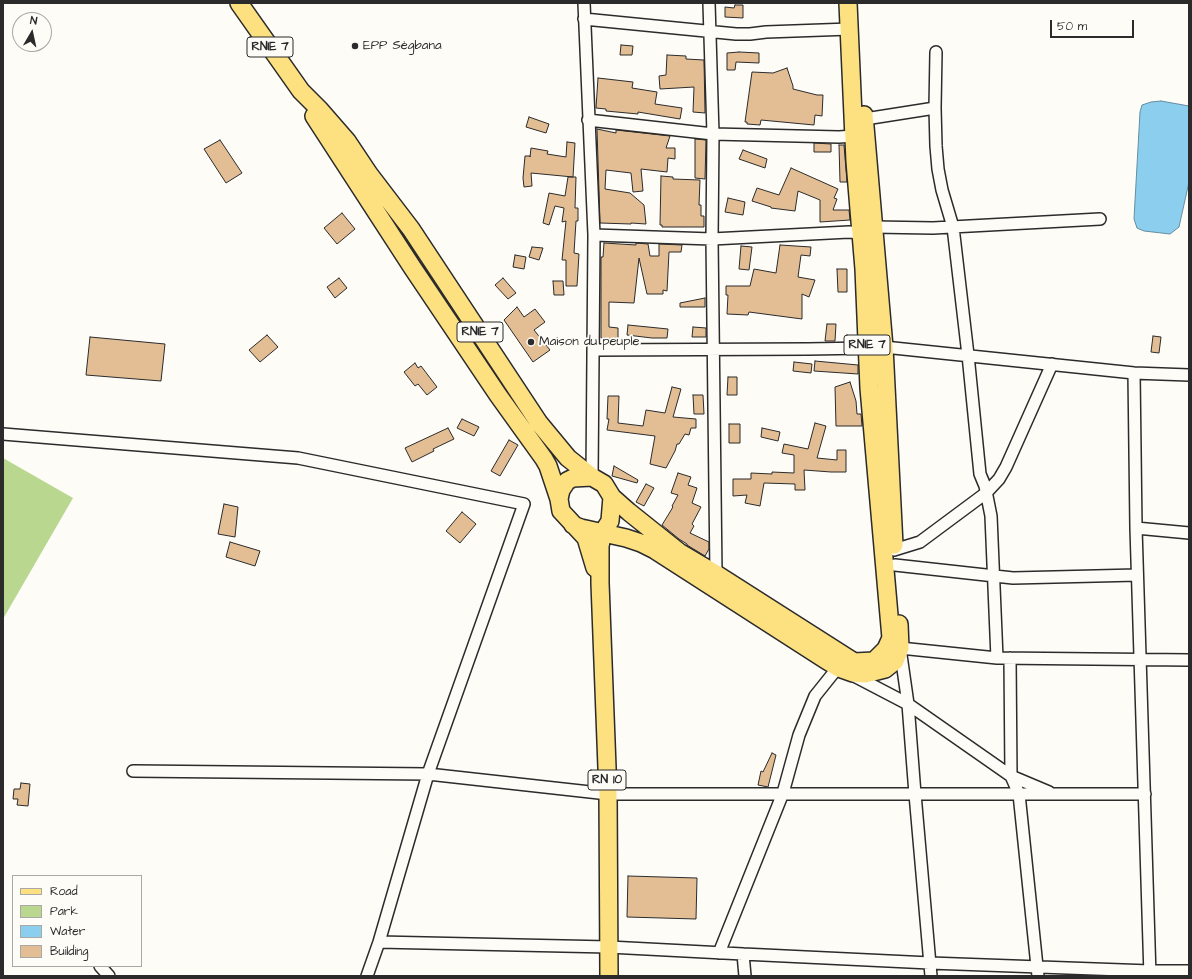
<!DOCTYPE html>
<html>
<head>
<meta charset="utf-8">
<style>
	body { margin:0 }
	#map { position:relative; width:1192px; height:979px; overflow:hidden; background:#fdfcf7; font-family:"Architects Daughter",sans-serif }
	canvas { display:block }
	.frame { position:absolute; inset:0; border:4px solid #2b2b2b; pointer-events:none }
	.legend { position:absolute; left:12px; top:875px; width:130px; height:92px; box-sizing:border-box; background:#fdfcf7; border:1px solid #a9a8a5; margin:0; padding:5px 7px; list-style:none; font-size:12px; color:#2b2b2b }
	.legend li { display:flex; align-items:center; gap:8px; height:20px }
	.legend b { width:20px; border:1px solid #a9a8a5 }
	.north { position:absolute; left:12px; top:12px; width:40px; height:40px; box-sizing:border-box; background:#fdfcf7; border:1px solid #a9a8a5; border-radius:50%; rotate:9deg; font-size:11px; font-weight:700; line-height:16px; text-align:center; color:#2b2b2b }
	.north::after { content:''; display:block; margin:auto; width:14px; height:18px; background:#2b2b2b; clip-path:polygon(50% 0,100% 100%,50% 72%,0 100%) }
	.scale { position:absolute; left:1050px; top:20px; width:84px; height:18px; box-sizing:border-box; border:2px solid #2b2b2b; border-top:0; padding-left:5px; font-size:12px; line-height:14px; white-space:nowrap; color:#2b2b2b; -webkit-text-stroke:3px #fdfcf7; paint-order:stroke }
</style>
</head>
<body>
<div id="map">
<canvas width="1192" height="979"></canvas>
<div class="frame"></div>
<ul class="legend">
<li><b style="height:5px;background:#fde080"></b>Road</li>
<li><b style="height:11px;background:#bad78f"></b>Park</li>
<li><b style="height:11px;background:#8cceee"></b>Water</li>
<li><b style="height:11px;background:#e3be94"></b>Building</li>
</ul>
<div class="north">N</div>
<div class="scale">50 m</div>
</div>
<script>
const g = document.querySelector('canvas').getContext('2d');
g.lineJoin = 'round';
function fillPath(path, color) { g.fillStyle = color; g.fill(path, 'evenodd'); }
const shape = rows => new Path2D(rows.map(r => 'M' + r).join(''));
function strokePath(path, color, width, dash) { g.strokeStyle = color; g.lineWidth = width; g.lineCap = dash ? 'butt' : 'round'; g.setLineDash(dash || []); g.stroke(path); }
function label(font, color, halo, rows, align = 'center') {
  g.font = font + ' "Architects Daughter",sans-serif'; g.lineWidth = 3.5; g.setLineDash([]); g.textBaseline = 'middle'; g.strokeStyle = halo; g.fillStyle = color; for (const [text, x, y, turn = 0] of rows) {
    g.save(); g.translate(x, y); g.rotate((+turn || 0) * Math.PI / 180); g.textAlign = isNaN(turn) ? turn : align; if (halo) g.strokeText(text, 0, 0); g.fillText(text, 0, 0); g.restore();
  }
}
const green = shape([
	[3,458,73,498,3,619]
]);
const water = shape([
	[1161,101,1189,106,1189,182,1179,227,1170,234,1144,231,1137,228,1134,219,1140,112,1142,105,1151,102,1161,101]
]);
const building = shape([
	[735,5,743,5,743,18,725,17,725,7,734,8,735,5],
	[621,45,633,46,632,55,620,55,621,45],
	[739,52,759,53,759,63,736,62,735,70,727,70,727,53,739,52],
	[667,55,686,56,686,59,704,60,705,113,693,112,694,87,660,89,659,76,666,75,667,55],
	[787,68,793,86,793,89,817,95,823,95,822,116,815,115,814,125,761,120,760,125,747,124,747,122,745,122,752,72,773,73,787,68],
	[598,78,633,82,632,88,657,92,655,104,682,108,680,119,638,112,638,114,606,111,606,109,596,108,598,78],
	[529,117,549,124,546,133,526,127,529,117],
	[597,129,616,133,616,130,670,136,666,148,675,148,675,159,668,158,667,172,641,169,643,191,633,192,631,173,606,170,605,189,630,193,644,205,646,224,631,223,631,224,600,223,597,129],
	[695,139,706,140,705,179,695,178,695,139],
	[220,140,242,173,226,183,204,149,220,140],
	[567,142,575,143,573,177,576,177,575,208,578,208,578,221,576,221,574,253,579,254,577,286,566,286,566,260,562,260,566,221,562,222,564,208,555,206,549,225,543,223,549,193,565,196,568,177,573,177,531,173,532,186,524,187,523,178,525,156,530,156,530,157,531,148,548,151,547,154,566,157,567,142],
	[814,143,831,144,831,152,814,152,814,143],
	[839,145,844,145,847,182,840,182,839,145],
	[743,150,767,159,765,168,739,159,743,150],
	[791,168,838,189,834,198,837,199,833,210,849,210,850,220,820,222,820,200,798,191,795,211,771,208,771,207,752,201,757,188,779,195,791,168],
	[661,176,673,177,673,179,700,180,699,205,701,205,701,216,704,216,704,227,662,227,662,225,660,225,661,176],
	[728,198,745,202,743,215,725,212,728,198],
	[342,213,355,229,337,244,324,228,342,213],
	[604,243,636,245,636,243,648,244,650,256,659,256,659,244,682,245,681,252,669,252,667,291,663,290,663,294,647,294,639,258,634,303,609,302,609,327,618,328,618,339,601,338,601,257,603,257,604,243],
	[780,245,811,247,810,256,801,255,798,277,815,280,809,297,802,294,802,319,749,312,748,315,727,314,728,295,726,295,726,286,750,286,754,269,776,273,780,245],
	[741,246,752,247,749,270,739,269,741,246],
	[532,247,543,248,539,260,529,257,532,247],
	[515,255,526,257,524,269,513,267,515,255],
	[837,269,847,269,847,292,838,292,837,269],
	[339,278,347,288,335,298,327,287,339,278],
	[503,278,516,293,508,299,495,285,503,278],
	[553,281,563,281,564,295,554,295,553,281],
	[705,298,705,307,680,307,680,303,705,298],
	[517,307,524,317,535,309,545,322,534,330,550,350,533,362,504,320,517,307],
	[827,324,836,324,835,341,825,341,827,324],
	[628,325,668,329,667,338,652,338,627,335,628,325],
	[693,327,706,328,706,337,692,337,693,327],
	[267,335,278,347,260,362,249,350,267,335],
	[1153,336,1161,337,1159,353,1151,352,1153,336],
	[90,337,165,344,161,381,86,375,90,337],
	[815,361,858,365,858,374,814,371,815,361],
	[794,362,812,364,811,373,793,371,794,362],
	[415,363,418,368,421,366,437,387,427,395,418,384,415,386,404,372,415,363],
	[728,377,737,377,737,395,727,395,728,377],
	[850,382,856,401,857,414,861,414,862,426,836,426,835,387,850,382],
	[672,387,681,389,673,417,696,419,696,428,691,428,689,435,685,434,679,444,677,444,675,451,666,468,650,464,655,436,607,430,609,419,607,419,608,396,619,396,618,423,643,426,646,410,665,413,672,387],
	[693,395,703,395,704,414,694,414,693,395],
	[462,419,479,427,474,436,457,428,462,419],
	[815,423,826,426,817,458,837,460,837,450,846,450,846,472,831,472,804,470,805,490,795,490,795,484,764,483,760,506,745,503,747,495,733,496,733,479,751,479,751,473,772,474,772,472,794,473,794,455,782,453,784,444,808,449,815,423],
	[729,424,740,424,740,443,729,443,729,424],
	[448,428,454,439,433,449,434,451,412,462,405,448,448,428],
	[762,428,780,432,778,441,761,437,762,428],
	[509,440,518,445,500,476,491,471,509,440],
	[614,466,638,480,637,483,612,476,614,466],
	[678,473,691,477,688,485,697,488,692,503,701,507,692,524,694,526,690,533,709,542,709,549,705,556,687,545,687,544,679,539,662,525,673,507,672,506,678,495,671,493,678,473],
	[646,484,654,488,644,506,636,502,646,484],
	[224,504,238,507,235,537,218,534,224,504],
	[462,512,476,524,460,543,446,531,462,512],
	[230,542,260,551,255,566,226,557,230,542],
	[772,753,776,755,768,787,758,785,761,771,763,772,772,753],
	[21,783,30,784,28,806,17,805,18,799,13,799,14,789,20,789,21,783],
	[628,876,697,878,696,919,627,917,628,876]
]);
const minor = shape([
	[584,3,594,235,592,477],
	[709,3,713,134,712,239,716,574],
	[584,19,736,34,750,34,766,32,850,29],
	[936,52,935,108,936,146,938,169,942,190,953,227,968,355,980,474,985,486,991,516,997,658],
	[865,119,935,108],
	[588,120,713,134,839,137,854,136],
	[874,227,933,228,1100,219],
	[594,235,712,239,849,232,861,233],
	[884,347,1134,373,1189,375],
	[593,350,808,349,867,348],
	[1134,373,1136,528,1150,976],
	[3,434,298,458,524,504,428,774,379,942,367,976],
	[1136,528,1189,533],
	[894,550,920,542,986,493,999,479,1006,467,1052,364],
	[895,565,1013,578,1137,575],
	[1010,658,1011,776,1019,794,1038,976],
	[905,702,1011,776,1049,792],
	[133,771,428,774,608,794,1145,794],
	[379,942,609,947,743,954,745,976],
	[719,953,783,793,799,735,815,696,835,671,839,668,908,704],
	[743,954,930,963,1150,971,1189,971],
	[100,966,109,976],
	[931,976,915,794,908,704,900,648,997,658,1189,660]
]);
const primary = shape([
	[239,3,301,91,320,110,347,141,369,174,411,229,539,423,568,458,592,477,604,484,612,497,629,512,679,552,716,574,854,662,874,661,886,649,891,638,869,388,864,269,855,161,848,3],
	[864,115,884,347,894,545],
	[314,116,412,267,498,395,544,459,548,466,559,499],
	[592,477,573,478,567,481,561,490,559,499,561,511,586,538,595,568],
	[573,525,581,528,626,538,641,543,655,550,826,660,839,668,853,673,865,674,885,669,895,661,900,648,899,624],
	[609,976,608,794,600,583,600,546,603,532,610,521,612,497]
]);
const markers = [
	[355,46,4,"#2b2b2b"],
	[531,342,4,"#2b2b2b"]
];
const shields = [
	[270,47,46],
	[480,332,46],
	[867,345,46],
	[607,780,38]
];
const shieldNames = [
	["RNIE 7",270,47],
	["RNIE 7",480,332],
	["RNIE 7",867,345],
	["RN 10",607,780]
];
const poiNames = [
	["EPP Sègbana",363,46],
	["Maison du peuple",539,342]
];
fillPath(green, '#bad78f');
fillPath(water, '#8cceee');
strokePath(water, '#658da0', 1);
fillPath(building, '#e3be94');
strokePath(building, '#2b2b2b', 1);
strokePath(minor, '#2b2b2b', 14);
strokePath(primary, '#2b2b2b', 20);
strokePath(minor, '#fdfcf7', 11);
strokePath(primary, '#fde080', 17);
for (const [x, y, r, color] of markers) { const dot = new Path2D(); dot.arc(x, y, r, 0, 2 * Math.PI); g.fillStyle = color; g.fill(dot); strokePath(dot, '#fdfcf7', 1.5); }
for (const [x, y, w] of shields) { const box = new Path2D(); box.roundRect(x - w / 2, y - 10, w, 20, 3); g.fillStyle = '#fdfcf7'; g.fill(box); strokePath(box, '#2b2b2b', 1); }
label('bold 12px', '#2b2b2b', null, shieldNames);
label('13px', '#2b2b2b', '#fdfcf7', poiNames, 'left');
</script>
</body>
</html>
